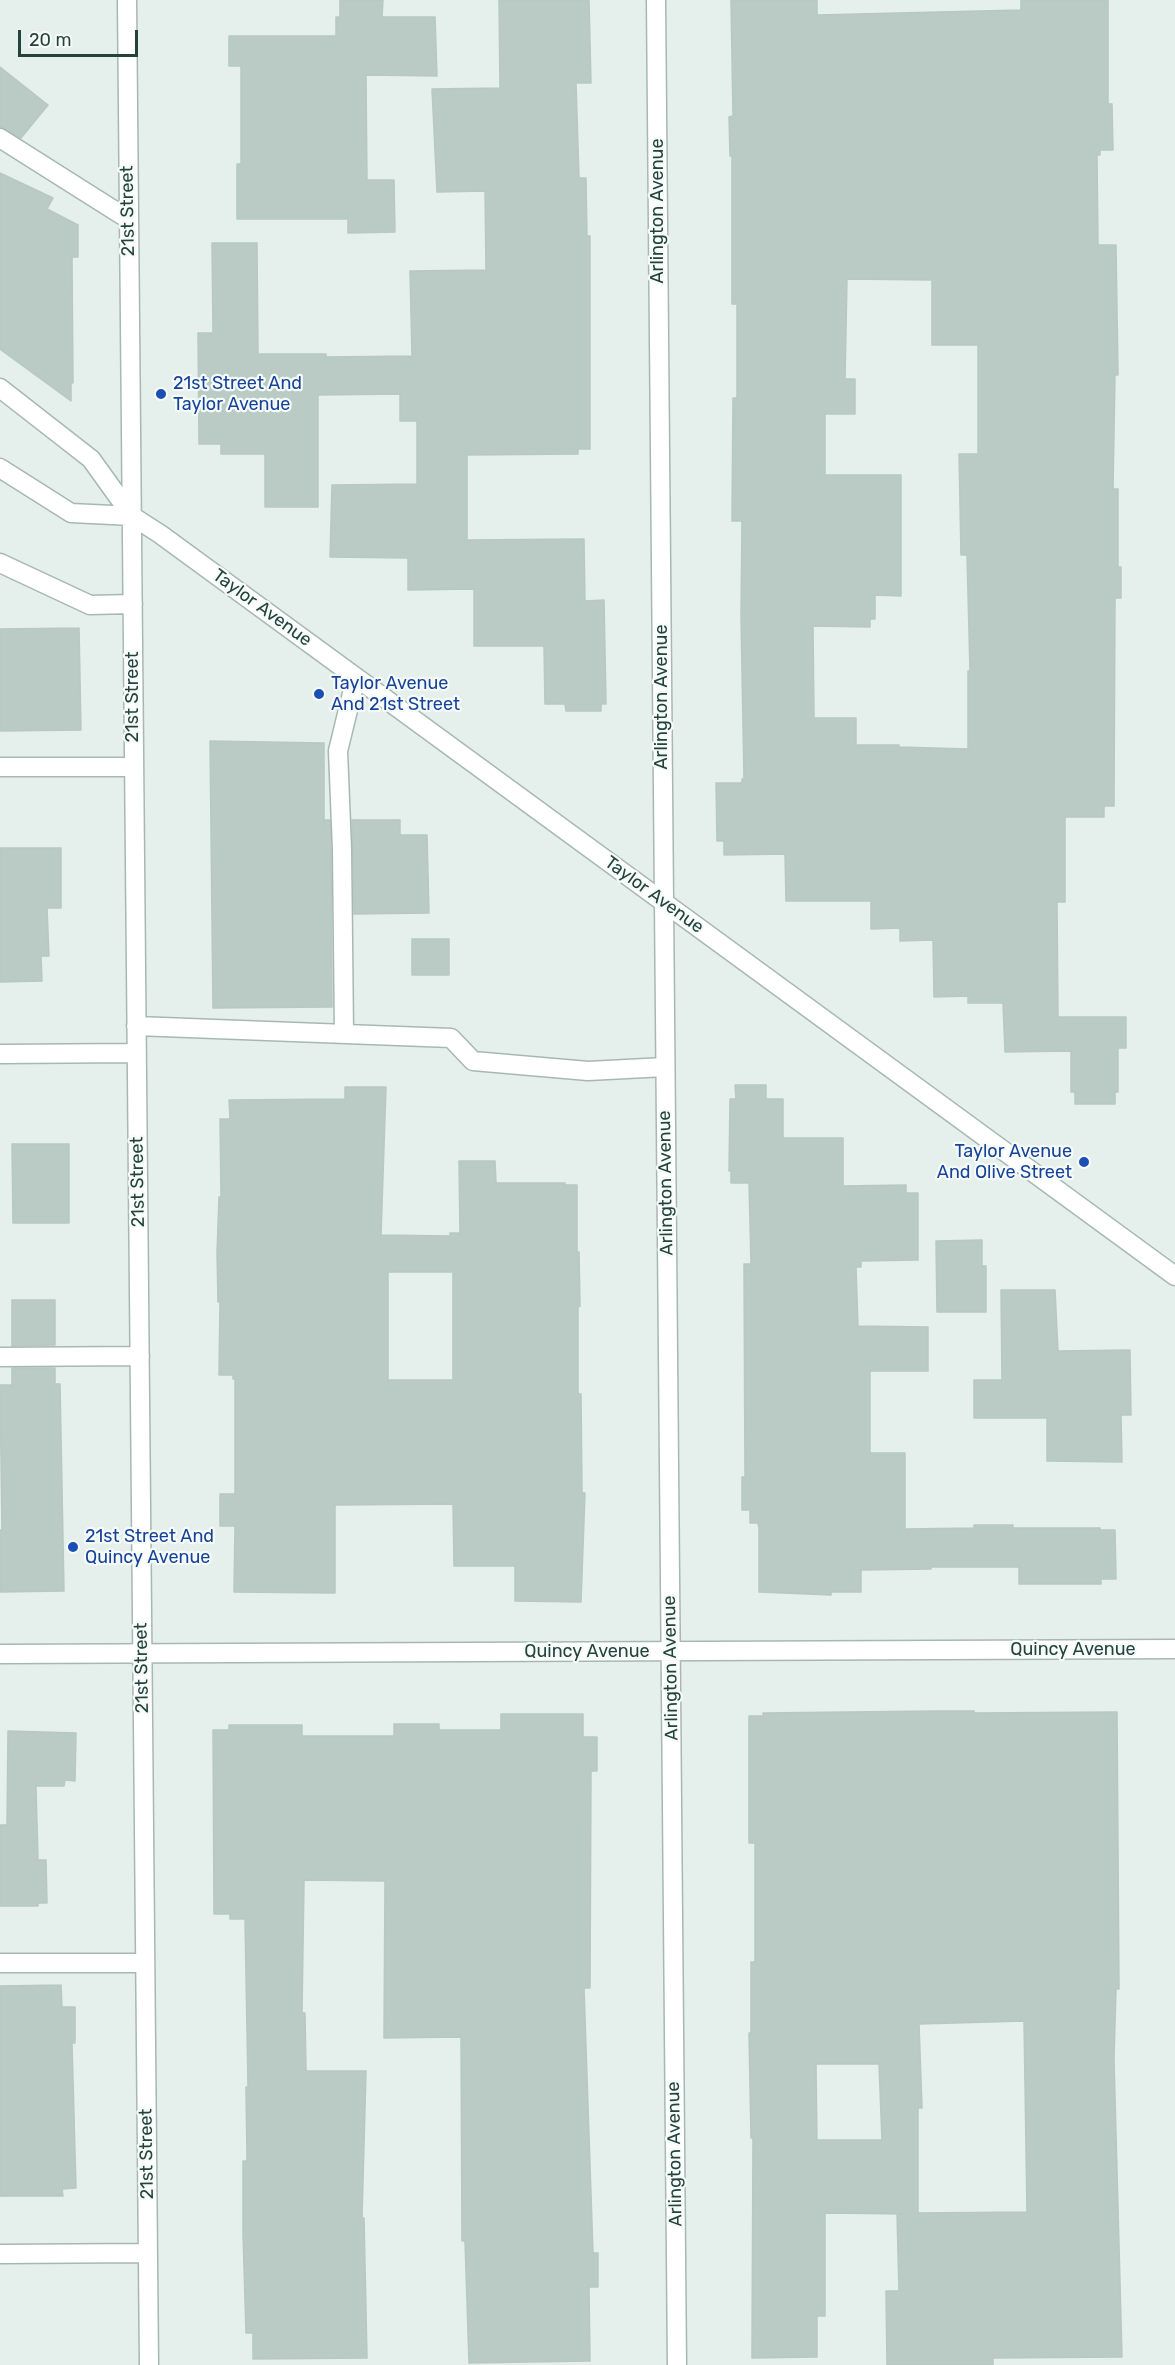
<!DOCTYPE html>
<html>
<head>
<meta charset="utf-8">
<style>
	body { margin:0 }
	#map { position:relative; width:1175px; height:2365px; overflow:hidden; background:#e5efeb; font-family:Rubik,sans-serif }
	canvas { display:block }
	.scale { position:absolute; left:18px; top:30px; width:120px; height:27px; box-sizing:border-box; border:3px solid #23433b; border-top:0; padding-left:8px; font-size:18px; line-height:21px; white-space:nowrap; color:#23433b; -webkit-text-stroke:4px #f6fbf9; paint-order:stroke }
</style>
</head>
<body>
<div id="map">
<canvas width="1175" height="2365"></canvas>
<div class="scale">20 m</div>
</div>
<script>
const g = document.querySelector('canvas').getContext('2d');
g.lineJoin = 'round';
function fillPath(path, color) { g.fillStyle = color; g.fill(path, 'evenodd'); }
const shape = rows => new Path2D(rows.map(r => 'M' + r).join(''));
function strokePath(path, color, width, dash) { g.strokeStyle = color; g.lineWidth = width; g.lineCap = dash ? 'butt' : 'round'; g.setLineDash(dash || []); g.stroke(path); }
function label(font, color, halo, rows, align = 'center') {
  g.font = font + ' Rubik,sans-serif'; g.lineWidth = 4.5; g.setLineDash([]); g.textBaseline = 'middle'; g.strokeStyle = halo; g.fillStyle = color; for (const [text, x, y, turn = 0] of rows) {
    g.save(); g.translate(x, y); g.rotate((+turn || 0) * Math.PI / 180); g.textAlign = isNaN(turn) ? turn : align; if (halo) g.strokeText(text, 0, 0); g.fillText(text, 0, 0); g.restore();
  }
}
const building = shape([
	[340,0,383,0,382,17,435,17,437,76,366,75,367,180,394,180,395,232,348,233,348,219,237,219,237,164,241,164,241,66,229,66,229,36,336,36,336,17,340,17,340,0],
	[499,0,589,0,591,83,576,83,579,178,586,178,587,236,590,236,590,449,578,449,578,454,467,455,467,540,584,539,585,601,604,600,606,704,601,704,601,711,566,711,565,704,545,704,544,646,474,646,474,589,408,590,408,558,330,557,332,485,417,484,417,421,400,421,400,394,318,395,318,507,265,507,265,454,221,454,221,444,199,444,198,333,213,333,212,243,257,243,258,354,326,354,326,357,412,356,410,271,486,270,485,191,437,192,432,89,500,88,499,0],
	[731,0,817,0,817,15,1021,10,1021,0,1108,0,1108,104,1112,104,1113,150,1100,150,1100,155,1097,155,1098,245,1116,245,1118,375,1115,375,1113,489,1118,489,1118,567,1121,567,1121,598,1115,598,1114,806,1104,806,1104,817,1065,817,1065,902,1057,902,1058,1017,1126,1017,1126,1048,1118,1048,1118,1092,1115,1092,1115,1104,1075,1104,1075,1092,1071,1092,1071,1051,1005,1052,1003,1003,968,1003,968,996,934,997,933,940,900,941,900,928,871,929,871,901,786,901,785,854,724,855,724,841,717,841,716,783,742,783,742,779,744,779,741,616,742,521,732,521,733,398,737,398,737,304,732,304,732,156,730,156,729,117,733,116,731,0],
	[847,279,932,280,932,345,978,345,978,454,959,454,961,555,967,555,970,671,968,671,968,749,899,747,899,745,856,745,856,718,814,718,813,626,870,627,870,619,875,619,875,595,901,596,901,475,825,475,825,414,855,414,855,379,845,379,847,279],
	[0,67,48,105,21,138,0,127,0,67],
	[0,173,53,198,47,209,78,225,78,257,72,257,73,383,71,383,71,401,0,349,0,173],
	[79,628,81,730,0,731,0,629,79,628],
	[210,741,324,743,324,820,330,820,331,849,332,1007,213,1008,210,741],
	[352,820,400,820,400,835,427,835,429,913,354,914,352,820],
	[0,848,61,848,61,908,47,908,49,956,41,956,42,981,0,982,0,848],
	[412,939,449,939,449,975,412,975,412,939],
	[735,1085,766,1085,766,1099,783,1099,783,1138,843,1138,843,1186,906,1185,906,1193,918,1193,918,1260,861,1261,861,1267,856,1267,858,1326,928,1327,928,1371,870,1371,870,1453,905,1453,905,1529,974,1528,974,1525,1013,1525,1013,1528,1100,1528,1100,1530,1115,1530,1116,1579,1101,1579,1101,1584,1019,1584,1019,1567,931,1567,931,1569,861,1570,861,1592,831,1592,831,1595,759,1592,759,1528,758,1523,750,1523,750,1510,742,1510,742,1477,745,1477,744,1264,751,1264,749,1183,731,1183,731,1171,729,1171,730,1099,736,1099,735,1085],
	[345,1087,386,1087,381,1235,450,1236,450,1233,460,1233,459,1161,495,1161,496,1183,565,1183,565,1185,577,1185,577,1252,579,1252,580,1306,578,1307,578,1394,581,1394,582,1493,585,1493,581,1602,515,1601,515,1566,454,1566,453,1504,335,1505,335,1593,234,1592,235,1526,220,1526,220,1494,235,1494,235,1379,233,1379,233,1375,219,1375,220,1302,218,1302,217,1253,219,1197,221,1197,220,1119,230,1119,229,1100,345,1099,345,1087],
	[388,1272,453,1272,453,1380,388,1380,388,1272],
	[12,1144,69,1144,69,1223,13,1223,12,1144],
	[982,1240,982,1266,986,1266,986,1312,937,1312,936,1241,982,1240],
	[1001,1290,1055,1290,1058,1351,1130,1350,1131,1415,1121,1415,1122,1462,1047,1461,1047,1418,974,1418,974,1380,1002,1380,1001,1290],
	[12,1300,55,1300,55,1345,12,1346,12,1300],
	[12,1368,55,1368,55,1384,60,1384,64,1591,0,1592,0,1530,2,1530,0,1385,12,1385,12,1368],
	[936,1711,974,1711,974,1713,1117,1712,1119,1989,1116,1989,1114,2059,1122,2357,993,2358,993,2365,887,2365,886,2291,899,2291,897,2214,906,2214,825,2213,825,2316,817,2316,817,2357,752,2358,753,2138,751,2138,749,2033,751,2033,751,1962,755,1962,755,1843,749,1843,749,1716,763,1716,763,1713,936,1711],
	[1024,2021,1027,2212,918,2213,918,2108,922,2108,919,2024,1024,2021],
	[816,2064,879,2064,882,2140,817,2140,816,2064],
	[501,1714,583,1714,583,1737,597,1737,597,1771,591,1771,590,1988,584,1988,593,2253,598,2253,598,2287,589,2287,590,2361,469,2363,465,2241,462,2241,461,2037,384,2038,385,1881,304,1880,302,2013,305,2013,306,2071,366,2071,362,2218,364,2218,367,2358,253,2359,253,2333,246,2333,243,2234,243,2161,247,2161,246,2087,248,2087,245,1919,230,1919,230,1914,214,1914,213,1730,229,1730,229,1725,302,1725,302,1736,394,1736,394,1724,439,1724,439,1730,501,1730,501,1714],
	[8,1731,76,1733,75,1781,65,1780,64,1786,36,1786,38,1860,46,1860,47,1903,38,1903,38,1906,0,1906,0,1825,7,1825,8,1731],
	[61,1985,62,2007,75,2007,75,2043,72,2043,76,2188,62,2189,63,2196,0,2196,0,1986,61,1985]
]);
const minor = shape([
	[127,0,149,2365],
	[656,0,677,2365],
	[0,138,128,219],
	[0,388,91,459,132,516,160,534,1175,1276],
	[0,468,71,513,132,516],
	[0,563,90,605,133,604],
	[0,767,134,767],
	[136,1026,451,1038,473,1061,588,1071,665,1067],
	[344,1034,342,849,338,751,356,677],
	[0,1054,136,1053],
	[0,1357,140,1356],
	[0,1654,1175,1649],
	[0,1963,145,1963],
	[0,2254,148,2253]
]);
const markers = [
	[161,394,6,"#1a4fb4"],
	[319,694,6,"#1a4fb4"],
	[1084,1162,6,"#1a4fb4"],
	[73,1547,6,"#1a4fb4"]
];
const streetNames = [
	["21st Street",128,211,-91],
	["Arlington Avenue",658,211,-90],
	["Taylor Avenue",262,608,36],
	["21st Street",133,697,-90],
	["Arlington Avenue",662,697,-90],
	["Taylor Avenue",654,895,36],
	["21st Street",138,1182,-91],
	["Arlington Avenue",666,1183,-91],
	["Quincy Avenue",1073,1650],
	["Quincy Avenue",587,1652],
	["21st Street",142,1668,-91],
	["Arlington Avenue",671,1668,-91],
	["21st Street",147,2154,-91],
	["Arlington Avenue",675,2154,-91]
];
const transitNames = [
	["21st Street And",173,384],
	["Taylor Avenue",173,405],
	["Taylor Avenue",331,684],
	["And 21st Street",331,705],
	["Taylor Avenue",1072,1152,"right"],
	["And Olive Street",1072,1173,"right"],
	["21st Street And",85,1537],
	["Quincy Avenue",85,1558]
];
fillPath(building, '#bacac4');
strokePath(building, '#b7c9c2', 1.5);
strokePath(minor, '#a7b8b3', 21);
strokePath(minor, '#fff', 18);
for (const [x, y, r, color] of markers) { const dot = new Path2D(); dot.arc(x, y, r, 0, 2 * Math.PI); g.fillStyle = color; g.fill(dot); strokePath(dot, '#f6fbf9', 2); }
label('18px', '#23433b', '#f6fbf9', streetNames);
label('18px', '#164399', '#f6fbf9', transitNames, 'left');
</script>
</body>
</html>
